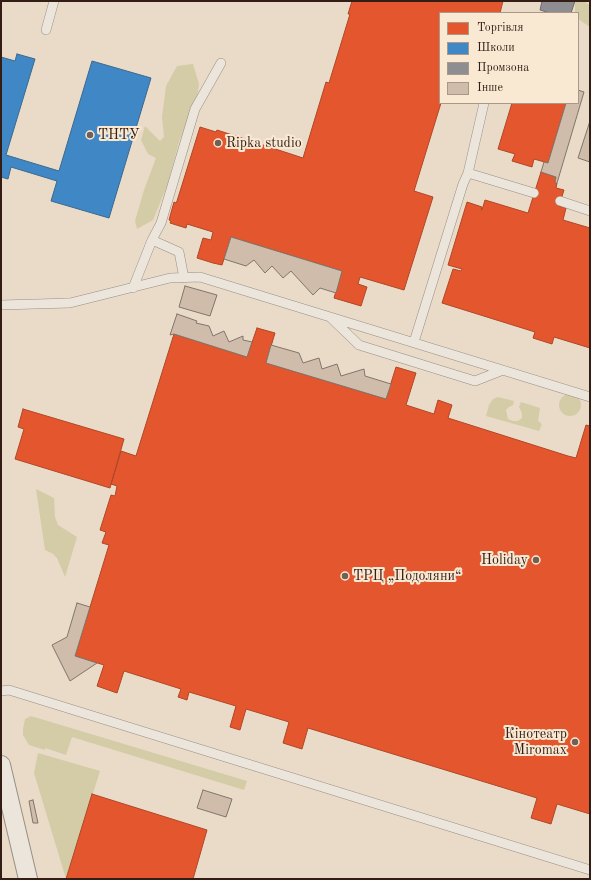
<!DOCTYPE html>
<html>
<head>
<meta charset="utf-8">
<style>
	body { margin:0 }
	#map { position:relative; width:591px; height:880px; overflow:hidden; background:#e9dbc8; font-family:"Old Standard TT",serif }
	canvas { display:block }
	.frame { position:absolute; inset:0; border:2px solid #331d15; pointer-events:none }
	.legend { position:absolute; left:439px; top:12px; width:140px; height:92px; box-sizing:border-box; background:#f9e9d3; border:1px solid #aa9787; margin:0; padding:5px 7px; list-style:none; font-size:12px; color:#331d15 }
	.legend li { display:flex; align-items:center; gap:8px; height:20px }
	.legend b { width:20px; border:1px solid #aa9787 }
</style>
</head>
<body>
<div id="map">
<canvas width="591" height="880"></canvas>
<div class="frame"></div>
<ul class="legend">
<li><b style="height:11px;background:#e4572e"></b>Торгівля</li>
<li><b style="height:11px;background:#3f88c5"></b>Школи</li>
<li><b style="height:11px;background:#8d8d92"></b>Промзона</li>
<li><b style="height:11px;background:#d0bcab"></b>Інше</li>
</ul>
</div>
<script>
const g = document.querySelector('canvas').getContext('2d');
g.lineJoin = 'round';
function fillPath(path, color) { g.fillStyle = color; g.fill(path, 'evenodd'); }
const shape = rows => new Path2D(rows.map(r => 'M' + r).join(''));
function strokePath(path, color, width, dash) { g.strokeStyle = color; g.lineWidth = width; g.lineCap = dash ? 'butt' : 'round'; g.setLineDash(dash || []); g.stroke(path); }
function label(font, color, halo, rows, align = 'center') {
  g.font = font + ' "Old Standard TT",serif'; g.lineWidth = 4; g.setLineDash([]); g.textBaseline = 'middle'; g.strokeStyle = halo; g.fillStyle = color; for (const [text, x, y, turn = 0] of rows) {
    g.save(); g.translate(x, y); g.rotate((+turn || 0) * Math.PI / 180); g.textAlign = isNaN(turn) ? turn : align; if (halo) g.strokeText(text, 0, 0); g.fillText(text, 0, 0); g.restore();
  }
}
const green = shape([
	[577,1,584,1,590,6,590,27,578,19,578,13,575,13,575,3],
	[193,64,199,84,197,98,179,142,167,186,153,220,137,229,135,221,144,190,156,158,148,154,141,140,145,126,160,141,164,137,162,117,166,86,177,66],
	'559 405a11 11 0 1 1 22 0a11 11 0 1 1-22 0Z',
	[498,397,514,401,513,405,509,407,506,410,508,419,513,421,518,421,522,418,522,413,519,407,521,402,540,408,538,421,542,424,539,431,486,416,489,405,493,399],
	[36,489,54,498,55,517,58,525,77,537,65,577,57,558,53,554,45,550],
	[31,716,247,781,244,790,72,737,66,755,45,748,45,750,29,745,23,735,23,729,25,719],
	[38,753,100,771,66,879,34,773]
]);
const shops = shape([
	[352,1,503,1,500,13,440,13,440,103,441,103,414,191,433,197,404,290,360,277,358,284,367,287,361,306,334,298,342,271,231,237,222,265,213,263,197,258,203,238,211,240,213,232,187,224,186,228,170,223,171,221,169,220,174,202,176,203,177,201,200,127,216,132,217,130,303,158,326,82,329,83,350,14,348,14,352,1],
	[512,103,566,103,548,163,534,159,532,167,512,161,515,154,498,149,512,103],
	[541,172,556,177,555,183,557,183,556,188,564,190,559,206,566,208,563,220,590,228,590,348,554,337,552,344,533,338,535,332,442,303,453,269,461,271,462,269,448,265,467,202,482,207,481,210,482,210,485,200,528,213,541,172],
	[257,328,275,333,266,363,386,399,396,367,416,373,406,405,434,414,438,400,452,405,448,418,568,456,576,458,586,425,590,426,590,814,557,804,551,824,531,818,537,798,308,728,302,749,283,743,289,722,246,709,240,730,230,727,236,706,189,692,187,700,178,697,181,689,124,671,117,693,97,686,104,665,75,656,109,545,102,543,106,532,100,530,111,495,115,496,117,486,111,484,121,451,136,456,174,334,247,357,257,328],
	[23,409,124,439,110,488,15,459,24,429,18,427,23,409],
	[92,794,207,830,193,879,66,879,92,794]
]);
const schools = shape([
	[17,54,35,59,6,155,59,171,92,61,151,78,109,218,51,201,57,181,11,167,8,179,1,177,1,57,15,61,17,54]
]);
const industry = shape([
	[542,1,575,1,571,13,550,13,540,10,542,1]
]);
const building = shape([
	[578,90,584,92,557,183,555,183,556,177,541,172,544,162,548,163,566,103,578,103,578,90],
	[590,121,590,162,578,158,590,121],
	[231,237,342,271,336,293,320,288,313,295,291,271,283,278,272,266,265,273,254,260,246,266,224,259,231,237],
	[185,286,217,295,210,316,179,307,185,286],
	[177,314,197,321,196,323,209,326,213,336,224,331,229,342,243,336,243,340,252,342,247,357,174,334,170,335,177,314],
	[271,345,299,353,303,363,319,358,322,369,337,364,341,376,364,369,365,376,391,384,386,399,266,363,271,345],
	[77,603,90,607,75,656,97,663,70,681,52,645,67,637,77,603],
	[203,790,232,799,226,817,197,808,203,790],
	[33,800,38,823,33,823,29,801,33,800]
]);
const service = shape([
	[46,30,54,1],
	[468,173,534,193],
	[560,201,590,211],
	[152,240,179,252,184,278],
	[133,288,152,240,161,223,195,109,221,63],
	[1,305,70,303,170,278,200,277,590,397],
	[331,318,359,345,475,381,503,370],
	[414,342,463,184,468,173,484,103],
	[1,691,9,690,590,870]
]);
const minor = shape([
	[1,765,28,879]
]);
const markers = [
	[90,135,4,"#736054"],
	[218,143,4,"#736054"],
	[536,560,4,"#736054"],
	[345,576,4,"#736054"],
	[575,742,4,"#736054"]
];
const poiNames = [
	["ТНТУ",98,135],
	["Ripka studio",226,143],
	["Holiday",528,560,"right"],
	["ТРЦ „Подоляни“",353,576],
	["Кінотеатр",567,734,"right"],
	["Miromax",567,750,"right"]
];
fillPath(green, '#d4cca7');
fillPath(shops, '#e4572e');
strokePath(shops, '#af4626', 1);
fillPath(schools, '#3f88c5');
strokePath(schools, '#3b6890', 1);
fillPath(industry, '#8d8d92');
strokePath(industry, '#726b6c', 1);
fillPath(building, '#d0bcab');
strokePath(building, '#7f756b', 1);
strokePath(service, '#998f83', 10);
strokePath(minor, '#998f83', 20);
strokePath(service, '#ece5dc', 9);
strokePath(minor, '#ece5dc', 18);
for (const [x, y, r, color] of markers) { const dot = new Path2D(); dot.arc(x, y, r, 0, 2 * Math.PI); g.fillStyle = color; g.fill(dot); strokePath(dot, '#f9e9d3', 1.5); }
label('14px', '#331d15', '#f9e9d3', poiNames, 'left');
</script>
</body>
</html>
